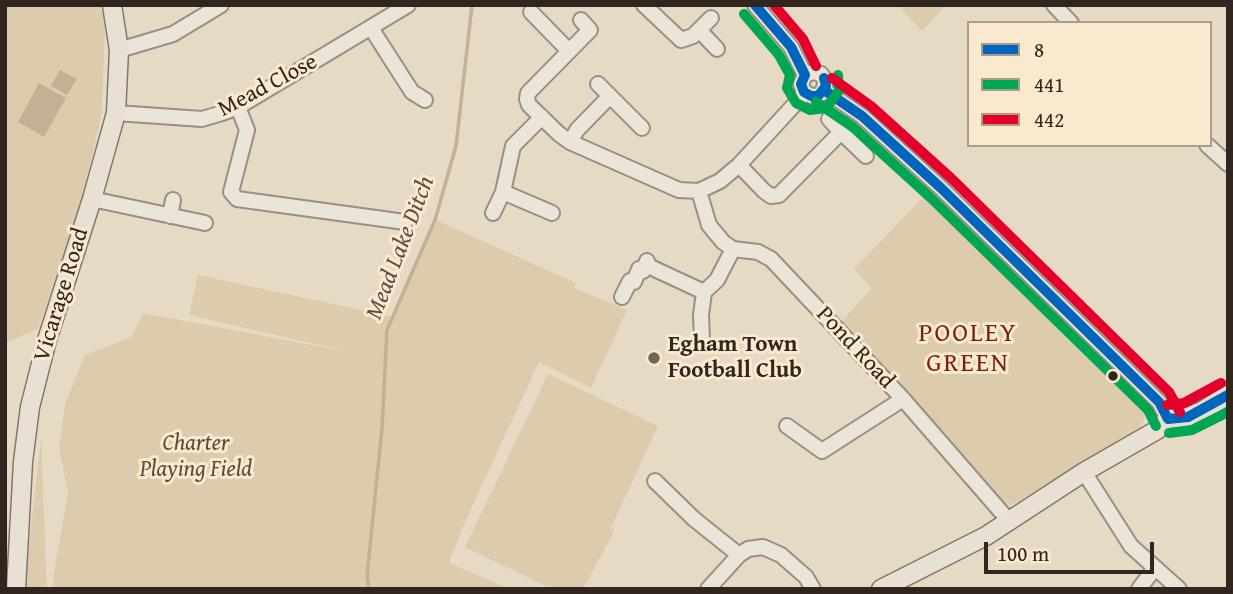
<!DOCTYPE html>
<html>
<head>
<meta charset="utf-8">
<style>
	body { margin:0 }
	#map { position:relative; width:1233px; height:594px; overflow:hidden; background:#e7dac4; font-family:"Gentium Book Plus",serif }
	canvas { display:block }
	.frame { position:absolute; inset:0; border:7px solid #31261f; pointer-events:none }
	.legend { position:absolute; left:967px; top:21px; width:245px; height:126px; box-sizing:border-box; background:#f9eacf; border:2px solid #a99c89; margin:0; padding:9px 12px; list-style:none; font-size:21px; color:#31261f }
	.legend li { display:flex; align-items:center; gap:14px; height:35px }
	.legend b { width:35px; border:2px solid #a99c89 }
	.scale { position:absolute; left:984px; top:542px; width:170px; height:32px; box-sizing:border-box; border:4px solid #31261f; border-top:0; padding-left:9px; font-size:21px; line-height:24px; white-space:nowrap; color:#31261f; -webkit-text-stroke:5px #f9eacf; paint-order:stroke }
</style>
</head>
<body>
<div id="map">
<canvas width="1233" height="594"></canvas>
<div class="frame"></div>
<ul class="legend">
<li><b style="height:9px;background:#0065bd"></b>8</li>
<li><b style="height:9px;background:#00a651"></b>441</li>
<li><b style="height:9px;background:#e4002b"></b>442</li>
</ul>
<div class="scale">100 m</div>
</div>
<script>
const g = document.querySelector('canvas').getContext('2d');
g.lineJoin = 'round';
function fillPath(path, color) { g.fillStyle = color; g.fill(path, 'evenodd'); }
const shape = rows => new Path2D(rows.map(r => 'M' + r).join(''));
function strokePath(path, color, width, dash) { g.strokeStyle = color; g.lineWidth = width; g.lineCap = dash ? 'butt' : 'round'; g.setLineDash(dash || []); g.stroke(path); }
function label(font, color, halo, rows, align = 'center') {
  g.font = font + ' "Gentium Book Plus",serif'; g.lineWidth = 6; g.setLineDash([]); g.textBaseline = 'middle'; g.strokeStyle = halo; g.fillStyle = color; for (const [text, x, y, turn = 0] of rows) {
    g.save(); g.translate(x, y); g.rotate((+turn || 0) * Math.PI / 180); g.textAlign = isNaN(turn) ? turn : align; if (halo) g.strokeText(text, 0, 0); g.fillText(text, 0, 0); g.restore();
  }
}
const green = shape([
	[5,5,100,5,105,23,102,112,83,196,38,329,5,343],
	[897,5,946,5,922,31],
	[916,179,1113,369,1143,399,1145,407,1144,421,1137,430,1012,505,1006,504,839,324,872,288,854,269,926,194,914,182],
	[436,220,576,283,574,288,627,310,591,388,539,362,465,522,449,563,510,589,53,589,54,572,68,493,59,448,65,404,85,355,131,337,143,313,349,352,189,315,198,275,394,317],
	[548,374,658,426,611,528,615,530,583,589,552,589,465,547],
	[41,438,47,589,24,589]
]);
const water = shape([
	[60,70,77,79,67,95,51,86],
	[39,83,66,98,44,137,18,122]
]);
const stream = shape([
	[369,589,367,576,382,428,387,330,435,220,456,146,472,5]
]);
const minor = shape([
	[644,5,681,40,693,36,711,18],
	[755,5,791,47,805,75,801,84,804,92,814,97,822,93,826,82,821,74,813,72,805,75],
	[1054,5,1071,23],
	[531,12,569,51],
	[581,20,590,30,528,93,527,99,529,105,559,134,570,142,679,190,699,191,720,181,739,165,805,93],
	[371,28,412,92,425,100],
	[699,30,717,49],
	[119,50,173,34,221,5],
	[598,84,610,96],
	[824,90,862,116,941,188,1159,402,1168,419],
	[238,107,247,130,231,192,237,199,405,222],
	[116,113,202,119,222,113,238,107,408,5],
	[542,117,513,146,503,192,552,213],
	[829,119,841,132],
	[570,142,577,130,610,96,642,128],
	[1207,145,1228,164],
	[739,165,764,191,771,196,779,195,841,132,866,156],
	[699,191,709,225,723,242,733,249,758,252,771,259,903,399,1010,522],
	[92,199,205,223],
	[493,213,503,192],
	[170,216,173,200],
	[646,265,704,292,701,315,702,339],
	[704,292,717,280,733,249],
	[622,297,630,281,634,282,639,269,643,271,647,261],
	[787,426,822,451,903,399],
	[1084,472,1131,546,1179,589],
	[655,481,694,519,739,555],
	[708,589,739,555,748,549,763,547,781,555,806,577,813,589],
	[1139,589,1154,569]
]);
const major = shape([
	[16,589,23,462,30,407,47,340,92,199,116,113,119,50,112,5],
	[881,589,986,536,1084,472,1157,430,1168,419,1188,417,1202,411,1228,395]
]);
const bus1 = shape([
	[755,5,791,47,805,75,801,84,804,92,811,96,818,96,826,86,824,78],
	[824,90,862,116,941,188,1159,402,1168,419],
	[1168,419,1188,417,1228,395]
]);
const bus2 = shape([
	[744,14,779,55,790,75,787,88,796,103,810,110,826,108,839,91,838,75],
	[816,102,853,127,931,198,1148,410,1156,426],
	[1169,433,1192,430,1228,412]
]);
const bus3 = shape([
	[774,5,803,39,816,66],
	[832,78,871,106,951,178,1169,392,1180,412],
	[1167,405,1184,403,1221,383]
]);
const markers = [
	[654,358,7,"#716559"],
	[1113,376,6,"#31261f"]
];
const streetNames = [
	["Mead Close",268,86,-28],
	["Vicarage Road",62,295,-73],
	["Pond Road",855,348,47]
];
const poiNames = [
	["Egham Town",668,345],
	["Football Club",668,371]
];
const parkNames = [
	["Charter",196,444],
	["Playing Field",196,470]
];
const waterNames = [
	["Mead Lake Ditch",401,248,-69]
];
const quarterNames = [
	["POOLEY",968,334],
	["GREEN",968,364]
];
fillPath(green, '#ddcbae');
fillPath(water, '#c3b196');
strokePath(stream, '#c3b196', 3.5);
strokePath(minor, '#989083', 18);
strokePath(major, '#80786d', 21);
strokePath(minor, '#eae4d9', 14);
strokePath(major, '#e7e0d3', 18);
strokePath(bus1, '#0065bd', 10);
strokePath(bus2, '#00a651', 10);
strokePath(bus3, '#e4002b', 10);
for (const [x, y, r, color] of markers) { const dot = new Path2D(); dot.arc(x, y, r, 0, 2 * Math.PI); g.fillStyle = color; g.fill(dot); strokePath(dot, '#f9eacf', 2.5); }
label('23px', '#31261f', '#f9eacf', streetNames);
label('bold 23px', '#31261f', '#f9eacf', poiNames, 'left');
label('italic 23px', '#5a4c3e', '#f9eacf', parkNames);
label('italic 24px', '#5e5042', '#f9eacf', waterNames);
g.letterSpacing = '2px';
label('26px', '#7a1f14', '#f9eacf', quarterNames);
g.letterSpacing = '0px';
</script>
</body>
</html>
